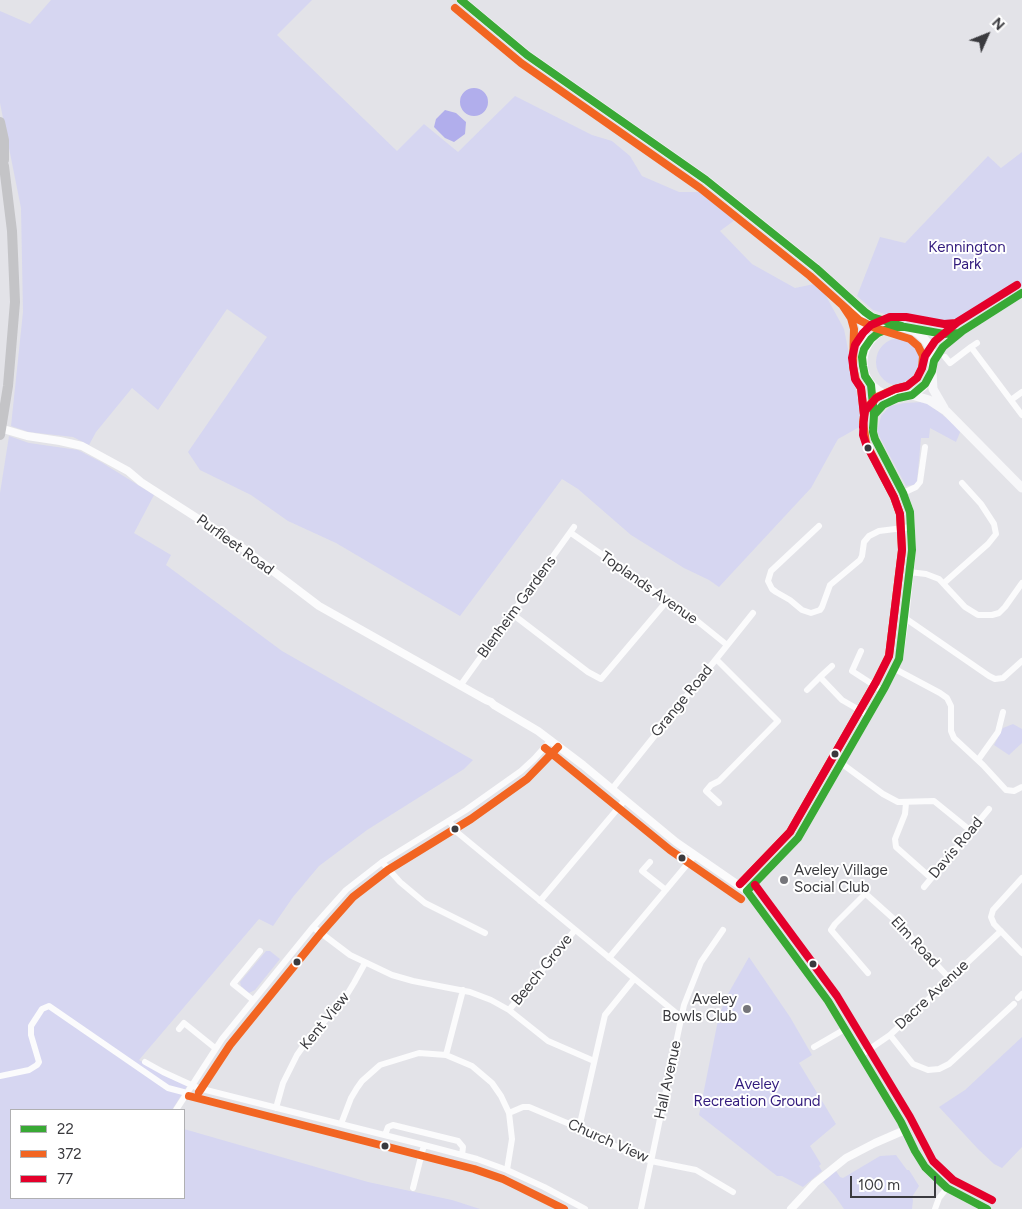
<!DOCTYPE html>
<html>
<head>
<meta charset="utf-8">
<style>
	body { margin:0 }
	#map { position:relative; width:1022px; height:1209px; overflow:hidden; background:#e3e3e8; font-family:Figtree,sans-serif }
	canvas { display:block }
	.legend { position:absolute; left:10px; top:1109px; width:175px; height:90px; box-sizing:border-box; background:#fff; border:1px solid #b0b0b2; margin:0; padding:6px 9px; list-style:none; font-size:15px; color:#3a3a3e }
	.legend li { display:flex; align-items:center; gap:10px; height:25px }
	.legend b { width:25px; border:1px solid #b0b0b2 }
	.north { position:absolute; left:962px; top:10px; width:50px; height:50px; -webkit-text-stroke:4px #fff; paint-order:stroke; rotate:46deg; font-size:14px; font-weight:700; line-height:20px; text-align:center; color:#3a3a3e }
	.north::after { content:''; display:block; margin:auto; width:18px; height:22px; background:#3a3a3e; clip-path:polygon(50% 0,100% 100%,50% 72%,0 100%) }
	.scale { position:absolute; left:850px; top:1176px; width:86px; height:22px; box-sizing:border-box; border:2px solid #3a3a3e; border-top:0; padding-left:6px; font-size:15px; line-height:18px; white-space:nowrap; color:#3a3a3e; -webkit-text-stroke:4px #fff; paint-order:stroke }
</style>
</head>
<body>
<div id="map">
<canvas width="1022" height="1209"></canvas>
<ul class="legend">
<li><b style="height:6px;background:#39a935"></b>22</li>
<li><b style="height:6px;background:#f26522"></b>372</li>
<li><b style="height:6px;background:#e4002b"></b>77</li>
</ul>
<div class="north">N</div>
<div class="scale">100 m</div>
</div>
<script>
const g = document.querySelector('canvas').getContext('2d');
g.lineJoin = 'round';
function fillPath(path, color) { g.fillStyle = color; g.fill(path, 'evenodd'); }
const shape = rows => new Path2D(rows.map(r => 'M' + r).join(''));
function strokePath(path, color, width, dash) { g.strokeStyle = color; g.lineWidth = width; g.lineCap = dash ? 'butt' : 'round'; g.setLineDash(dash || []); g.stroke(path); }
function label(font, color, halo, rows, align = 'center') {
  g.font = font + ' Figtree,sans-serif'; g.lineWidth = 4; g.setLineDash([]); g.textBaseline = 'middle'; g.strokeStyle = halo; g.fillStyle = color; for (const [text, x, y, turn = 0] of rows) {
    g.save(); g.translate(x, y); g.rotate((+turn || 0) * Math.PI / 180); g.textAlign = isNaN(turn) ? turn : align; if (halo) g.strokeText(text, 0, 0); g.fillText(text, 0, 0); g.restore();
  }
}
const green = shape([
	[51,0,312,0,277,35,397,151,424,124,458,152,515,96,592,135,612,141,630,156,642,176,679,192,704,192,739,217,720,231,752,264,795,288,819,283,844,329,863,425,838,439,811,488,719,587,709,580,684,568,631,535,578,489,562,479,460,616,336,543,288,521,251,495,200,470,188,452,267,337,227,309,158,410,132,388,96,432,89,445,73,437,29,432,11,426,23,312,21,208,0,103,0,11,30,24],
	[1022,152,1022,286,968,320,957,318,940,323,918,322,896,318,873,310,857,296,880,237,905,243,988,156,1001,168],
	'876 362a24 24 0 1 1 48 0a24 24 0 1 1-48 0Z',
	[925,402,939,412,961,430,956,442,930,428,929,438,921,438,917,482,914,485,906,486,877,432,881,416,890,406,904,403],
	[9,436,29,443,78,450,101,462,154,495,134,533,171,555,166,565,282,651,473,760,464,769,367,830,319,866,293,897,273,926,259,919,139,1060,163,1075,187,1086,172,1110,11,1110,11,1198,184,1198,184,1129,368,1182,452,1200,480,1209,0,1209,0,493],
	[1013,724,1022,729,1022,743,1009,755,994,745,1003,728],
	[266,951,270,951,280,959,255,990,249,993,241,986,240,982],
	[749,957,790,1017,812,1055,799,1063,836,1124,810,1146,821,1164,819,1166,822,1171,803,1187,782,1176,777,1176,699,1115,719,1015,728,994],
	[1022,1037,1022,1147,1002,1168,994,1164,978,1149,939,1107,965,1090],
	[896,1155,904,1166,907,1170,909,1170,919,1186,912,1197,913,1200,912,1209,844,1209,835,1196,823,1182,836,1171,840,1177,843,1178,880,1156]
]);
const water = shape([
	'460 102a14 14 0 1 1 28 0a14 14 0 1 1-28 0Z',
	[445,110,456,113,466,122,465,134,454,142,445,138,434,127,436,119]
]);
const minor = shape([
	[977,343,971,347,1022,415],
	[945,357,950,363,971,347],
	[1011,400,1022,392],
	[903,493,916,487,920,482,925,447],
	[819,526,771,571,768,581,772,589,776,592,790,600,802,610,811,613,820,610,822,607,830,585,860,560,862,556,864,542,869,536,879,531,911,527],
	[571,533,696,620,727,645],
	[909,572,926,574,939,579,965,607,978,615,992,615,999,613,1005,607,1022,583],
	[944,583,988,544,996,534,994,524,981,504,962,483],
	[511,613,588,672,601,679,667,601],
	[905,618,989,676,995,679,1003,678,1022,661],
	[861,651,852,671,883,691],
	[716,659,778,721,719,781,711,785,706,791,719,803],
	[895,669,940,693,947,698,951,706,951,731,954,738,983,765,1006,790,1014,791,1022,787],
	[820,677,832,666],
	[460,686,574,527],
	[807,690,820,677,842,700,868,715],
	[978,760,998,732,1003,712],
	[841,763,883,794,898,802,934,801,971,831],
	[612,789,753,613],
	[906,803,905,814,895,839,896,847,931,878],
	[449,821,458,833,681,1017],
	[382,862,400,882,425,903,485,933],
	[650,862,642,871,666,890],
	[1022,878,993,910,991,917,994,924,1022,953],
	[857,886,895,920,950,979],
	[924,887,989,809],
	[865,894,835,924,831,930,868,973],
	[540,901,625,800],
	[313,927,350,955,392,975,413,981,470,992,491,1000,509,1010,548,1041,594,1061],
	[609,958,695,855],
	[1018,998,1022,994],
	[253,1000,233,984,260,951],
	[509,1010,575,930],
	[179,1029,184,1023,215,1048],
	[890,1035,913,1064,928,1070,939,1069,949,1064,1014,1004],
	[814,1047,845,1029],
	[446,1055,463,990],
	[861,1055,890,1035,1001,931],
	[145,1062,163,1072,198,1088,424,1145,477,1159,507,1170,544,1187,585,1209],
	[0,1076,29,1070,37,1065,39,1062,31,1035,31,1026,42,1009,49,1006,168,1088,187,1093],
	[276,1108,283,1083,297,1055,309,1038,343,1001,354,983,365,963],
	[176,1110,222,1039,313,927,346,890,382,862,466,810,521,771,534,759,551,740],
	[509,1113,523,1107,529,1107,579,1128,629,1153,651,1161,696,1170,733,1192],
	[341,1124,351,1098,357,1088,362,1081,380,1065,419,1053,446,1055,472,1066,492,1083,501,1096,509,1113,512,1139,507,1170],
	[579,1128,605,1015,634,979],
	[385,1135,388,1127,393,1125,458,1141,463,1147,462,1155],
	[413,1188,424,1145],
	[641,1209,684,1005,701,962,723,930],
	[935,1209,939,1198,947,1188]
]);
const tertiary = shape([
	[915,330,944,334,959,333],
	[934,361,943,347,959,333,1022,293],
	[874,415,883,405,898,398],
	[0,428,27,436,60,441,82,446,128,471,141,482,236,543,319,606,486,700,491,702,494,705,538,731,583,765,676,842,747,891,828,1001,901,1122,915,1151,925,1167,947,1188,987,1209],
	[747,891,798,838,885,687,899,659,905,618,912,550,910,512,903,493,875,439,873,432,874,415,871,385],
	[791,1209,815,1183,846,1158,875,1143,905,1130]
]);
const secondary = shape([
	[461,0,527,55,706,180,816,268,865,312,872,317,899,326],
	[856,307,864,328,864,349],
	'863 362a35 35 0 1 1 70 0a35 35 0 1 1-70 0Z',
	[932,372,933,389,944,408],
	[912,395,929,400,946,411,1022,488]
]);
const trunk = shape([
	[0,122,4,140,4,160],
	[0,154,4,166,12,231,15,302,8,386,0,435]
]);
const bus1 = shape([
	[461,0,527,55,706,180,816,268,865,312,872,317,902,326],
	[873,428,874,415,883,405,898,398,912,395,925,384,932,371,934,361,943,347,965,329],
	[747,891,798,838,885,687,899,659,912,550,910,512,903,493,875,439,873,432,874,415,871,385,865,376,863,366,862,357,864,349,871,339,878,333,892,327,905,327,944,334,959,333,1022,293],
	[747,891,828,1001,901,1122,915,1151,925,1167,947,1188,987,1209]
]);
const bus2 = shape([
	[455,8,521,63,700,188,810,276,859,320,875,328,910,339,918,346,923,356,922,368,917,378,907,386,895,389,877,397,865,410,863,422,866,443,894,497,900,514,902,550,889,656,876,682,790,832,740,884],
	[843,306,851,318,854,329,853,367,856,380,861,388,864,415,863,424],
	[545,748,670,850,741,899],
	[199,1092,230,1045,321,933,353,897,388,870,471,819,527,779,558,747],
	[189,1096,474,1169,503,1179,564,1209]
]);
const bus3 = shape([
	[863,427,865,411,876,398,895,389,907,386,917,378,922,368,925,356,935,341,959,321],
	[740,884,790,832,876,682,889,656,902,550,900,514,894,497,866,444,863,435,864,415,861,388,855,379,852,358,855,345,863,333,871,325,890,317,906,317,944,324,956,323,1017,285],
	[755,885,837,996,910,1117,933,1161,953,1180,992,1200]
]);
const markers = [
	[868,448,4.5,"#3a3a3e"],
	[835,754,4.5,"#3a3a3e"],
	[455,829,4.5,"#3a3a3e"],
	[682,858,4.5,"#3a3a3e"],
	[784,880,5,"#75757a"],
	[297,962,4.5,"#3a3a3e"],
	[813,964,4.5,"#3a3a3e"],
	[747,1009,5,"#75757a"],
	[385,1146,4.5,"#3a3a3e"]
];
const parkNames = [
	["Kennington",967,248],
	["Park",967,265],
	["Aveley",757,1085],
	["Recreation Ground",757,1102]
];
const streetNames = [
	["Purfleet Road",235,545,36],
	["Toplands Avenue",649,588,35],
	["Blenheim Gardens",517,607,-54],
	["Grange Road",682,701,-51],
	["Davis Road",956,848,-50],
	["Elm Road",915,942,47],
	["Beech Grove",542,970,-51],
	["Dacre Avenue",932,995,-43],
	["Kent View",325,1021,-51],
	["Hall Avenue",668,1080,-78],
	["Church View",608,1141,24]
];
const poiNames = [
	["Aveley Village",794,871],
	["Social Club",794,888],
	["Aveley",737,1000,"right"],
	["Bowls Club",737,1017,"right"]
];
fillPath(green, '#d6d6f1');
fillPath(water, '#b1aeec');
strokePath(minor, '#fbfbfc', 6);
strokePath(tertiary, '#fbfbfc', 8);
strokePath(secondary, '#f7f7f9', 9);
strokePath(trunk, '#c4c4c7', 10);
strokePath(bus1, '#39a935', 8);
strokePath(bus2, '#f26522', 8);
strokePath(bus3, '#e4002b', 8);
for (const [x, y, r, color] of markers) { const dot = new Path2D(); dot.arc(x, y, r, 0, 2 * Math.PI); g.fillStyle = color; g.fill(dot); strokePath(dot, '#fff', 2); }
label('15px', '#321b7d', '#fff', parkNames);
label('15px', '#3a3a3e', '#fff', streetNames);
label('15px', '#3a3a3e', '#fff', poiNames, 'left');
</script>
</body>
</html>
